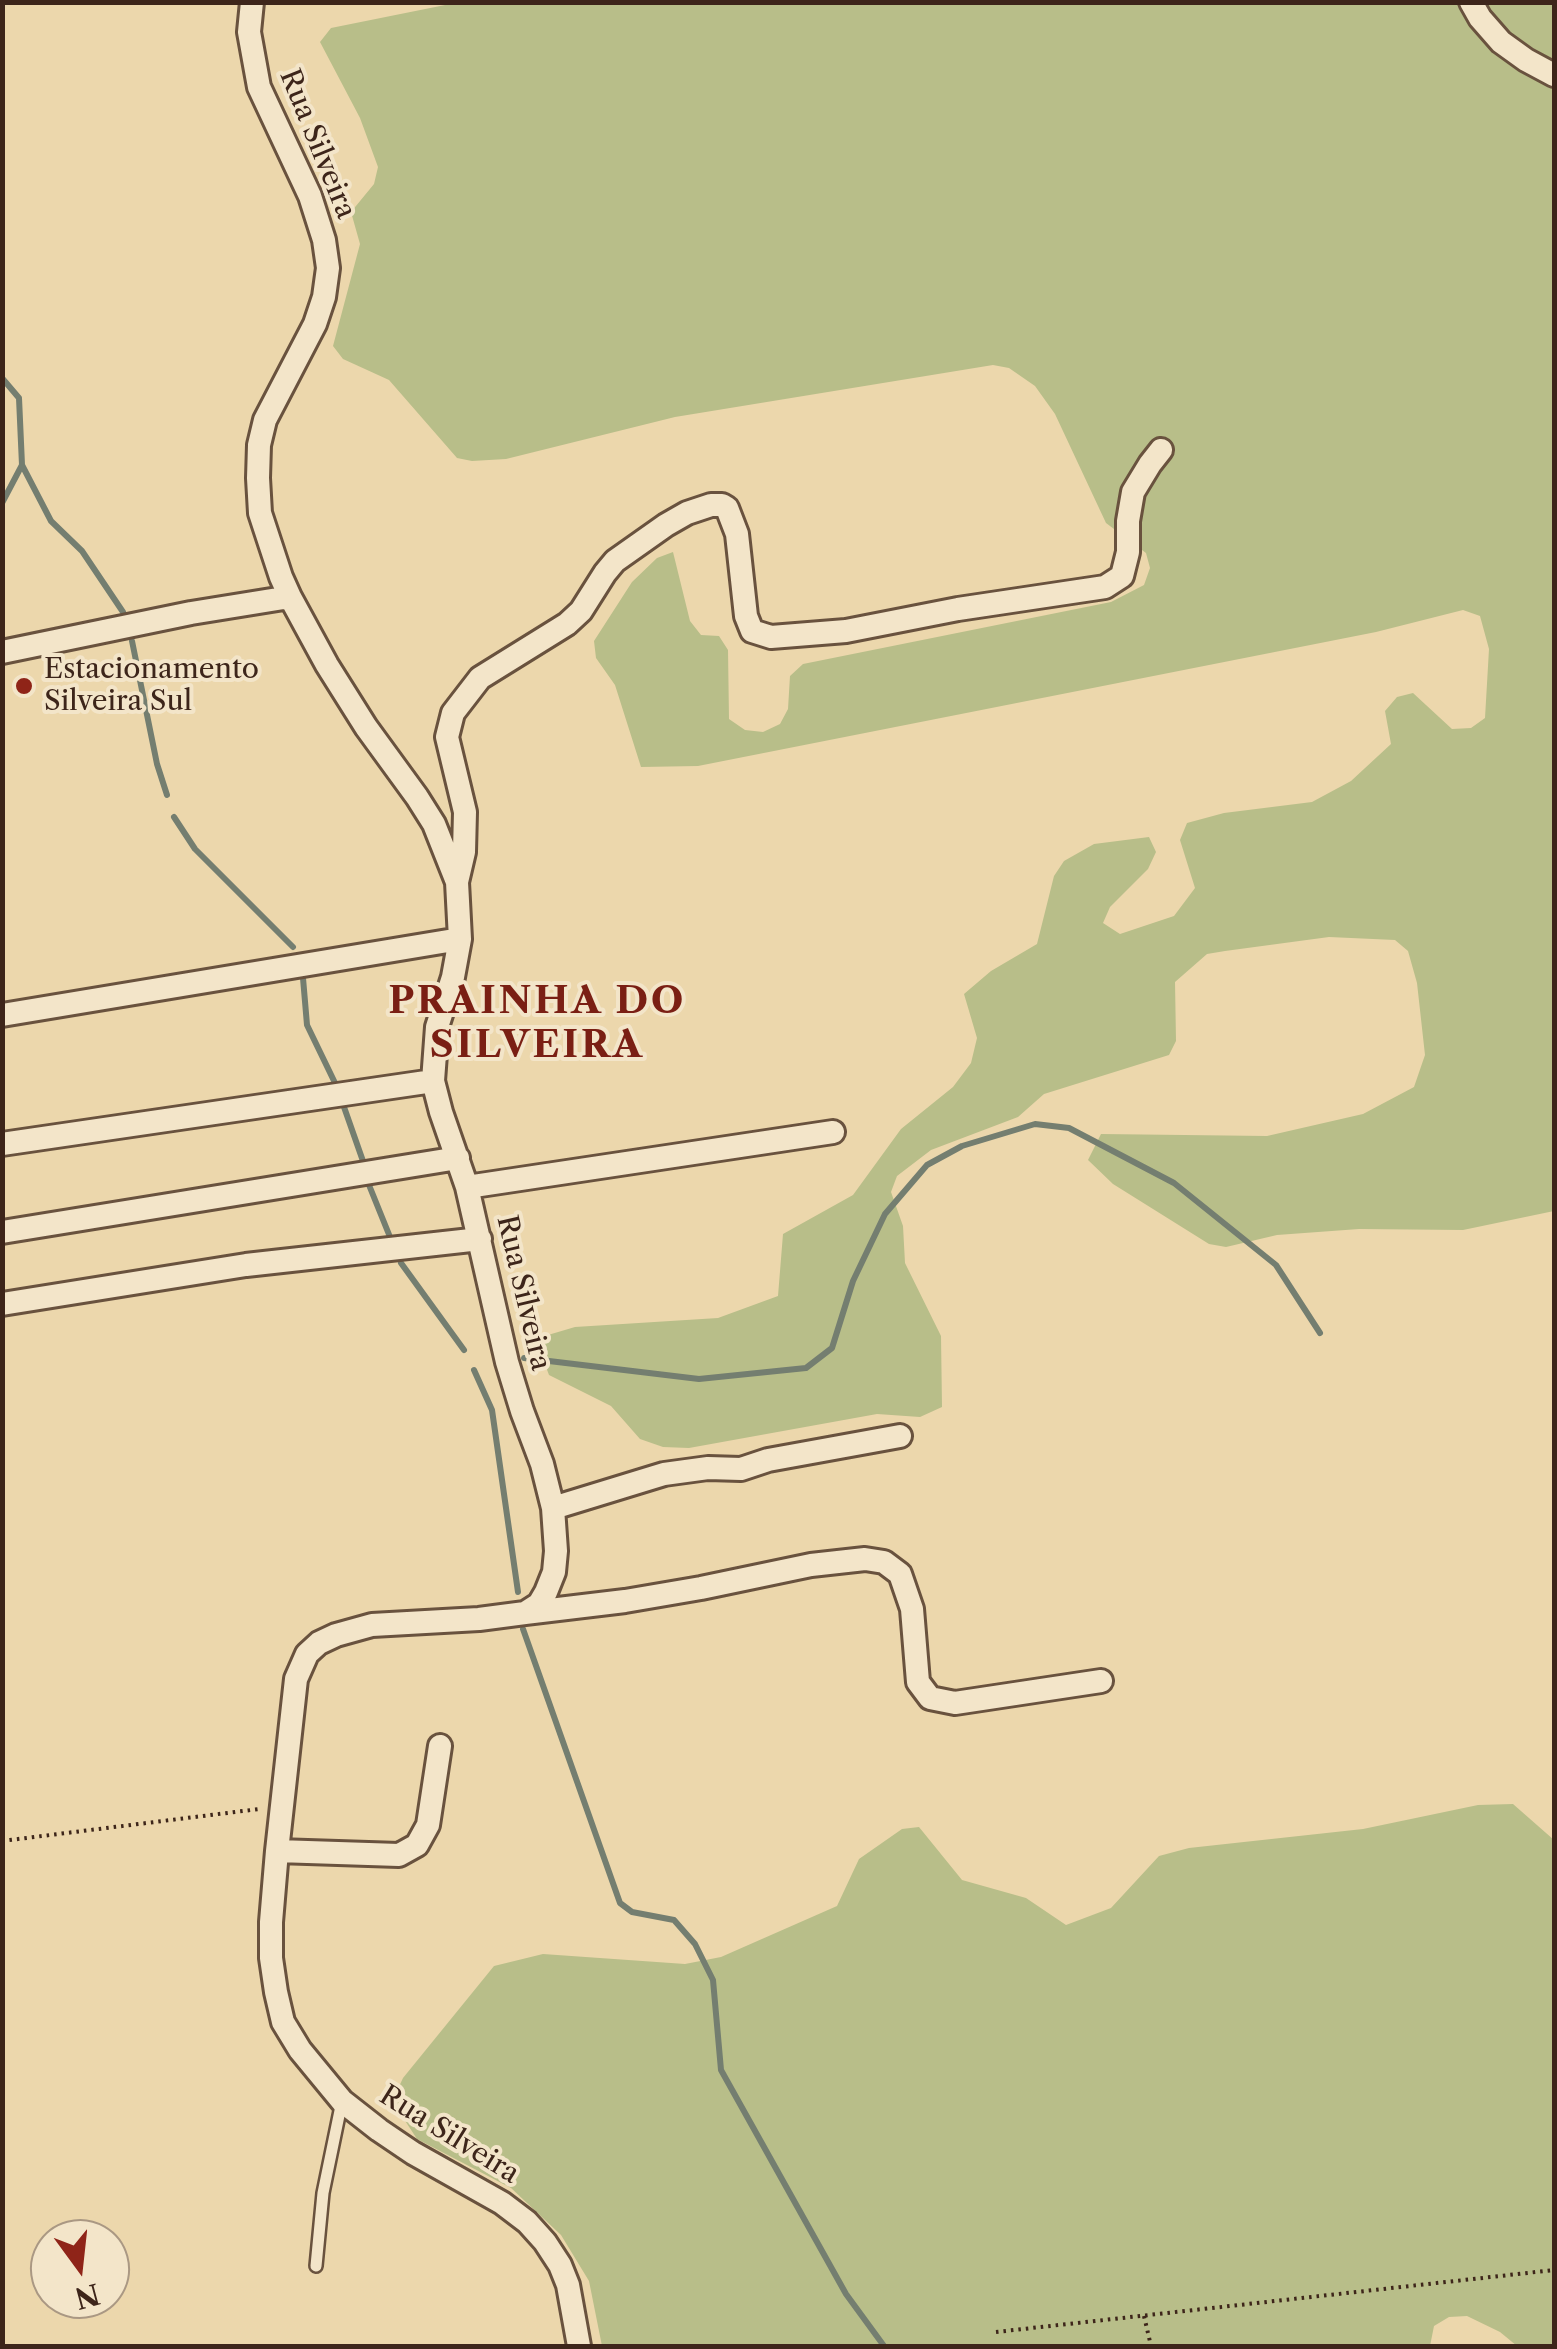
<!DOCTYPE html>
<html>
<head>
<meta charset="utf-8">
<style>
	body { margin:0 }
	#map { position:relative; width:1557px; height:2349px; overflow:hidden; background:#ecd7ac; font-family:"Libre Caslon Text",serif }
	canvas { display:block }
	.frame { position:absolute; inset:0; border:5px solid #3d251a; pointer-events:none }
	.north { position:absolute; left:30px; top:2219px; width:100px; height:100px; box-sizing:border-box; background:#f3e5c9; border:2px solid #aa9883; border-radius:50%; rotate:165deg; font-size:28px; font-weight:700; line-height:40px; text-align:center; color:#3d251a }
	.north::after { content:''; display:block; margin:auto; width:35px; height:45px; background:#8f2418; clip-path:polygon(50% 0,100% 100%,50% 72%,0 100%) }
</style>
</head>
<body>
<div id="map">
<canvas width="1557" height="2349"></canvas>
<div class="frame"></div>
<div class="north">N</div>
</div>
<script>
const g = document.querySelector('canvas').getContext('2d');
g.lineJoin = 'round';
function fillPath(path, color) { g.fillStyle = color; g.fill(path, 'evenodd'); }
const shape = rows => new Path2D(rows.map(r => 'M' + r).join(''));
function strokePath(path, color, width, dash) { g.strokeStyle = color; g.lineWidth = width; g.lineCap = dash ? 'butt' : 'round'; g.setLineDash(dash || []); g.stroke(path); }
function label(font, color, halo, rows, align = 'center') {
  g.font = font + ' "Libre Caslon Text",serif'; g.lineWidth = 8; g.setLineDash([]); g.textBaseline = 'middle'; g.strokeStyle = halo; g.fillStyle = color; for (const [text, x, y, turn = 0] of rows) {
    g.save(); g.translate(x, y); g.rotate((+turn || 0) * Math.PI / 180); g.textAlign = isNaN(turn) ? turn : align; if (halo) g.strokeText(text, 0, 0); g.fillText(text, 0, 0); g.restore();
  }
}
const green = shape([
	[460,2,1554,3,1554,1211,1463,1230,1359,1229,1277,1235,1226,1247,1209,1244,1113,1184,1088,1160,1101,1134,1267,1136,1363,1114,1414,1087,1425,1055,1417,983,1408,951,1395,940,1329,937,1225,951,1207,954,1175,982,1176,1041,1169,1055,1044,1094,1018,1117,931,1150,897,1176,891,1192,903,1226,905,1263,941,1336,942,1407,920,1417,877,1414,689,1448,663,1447,640,1439,611,1406,549,1375,540,1351,548,1335,575,1327,718,1318,778,1296,783,1234,853,1195,901,1129,953,1087,971,1063,977,1038,964,994,991,971,1037,944,1054,876,1064,861,1094,844,1149,837,1156,852,1148,869,1110,907,1103,923,1120,934,1174,916,1195,888,1180,840,1187,823,1224,813,1312,802,1351,781,1391,744,1385,711,1397,697,1413,693,1452,729,1471,728,1485,718,1489,649,1480,616,1463,610,1376,632,698,766,641,767,615,685,596,658,594,641,632,582,657,558,673,552,690,621,701,635,719,636,728,650,729,719,745,730,763,732,780,724,788,709,790,676,803,664,1111,602,1144,585,1150,568,1146,553,1106,523,1055,414,1035,386,1009,368,993,365,675,417,506,459,472,461,457,458,389,380,343,359,333,346,360,244,351,212,374,184,378,167,360,118,320,42,331,28],
	[1513,1804,1554,1840,1554,2346,1517,2346,1500,2332,1467,2316,1449,2317,1434,2326,1430,2346,602,2346,589,2281,561,2235,511,2188,417,2139,398,2110,396,2093,403,2078,494,1966,543,1954,685,1964,721,1957,837,1906,859,1859,902,1829,919,1827,962,1880,1026,1898,1066,1925,1111,1908,1159,1856,1189,1848,1363,1829,1478,1805]
]);
const stream = shape([
	[2,378,19,398,22,465,51,521,82,551,123,612],
	[2,503,22,465],
	[132,641,157,764,167,795],
	[174,817,195,849,293,947],
	[303,978,307,1025,336,1085],
	[344,1107,364,1164],
	[369,1185,390,1237],
	[401,1263,464,1350],
	[524,1358,699,1379,806,1368,832,1348,853,1281,885,1214,927,1165,962,1146,1035,1124,1069,1128,1174,1183,1276,1265,1320,1333],
	[474,1370,492,1410,518,1592],
	[523,1629,620,1903,632,1912,674,1920,695,1944,713,1980,721,2070,846,2294,884,2346]
]);
const path = shape([
	[2,1841,259,1809],
	[1144,2316,1151,2346],
	[996,2332,1554,2270]
]);
const lane = shape([
	[316,2266,323,2193,342,2101]
]);
const street = shape([
	[252,2,249,32,259,87,310,196,324,240,328,268,324,297,315,324,265,420,259,445,258,478,260,513,281,577,290,597,327,665,366,727,417,797,434,824,457,882,460,939,453,977,437,1027,433,1081,441,1112,467,1187,507,1362,522,1411,542,1464,553,1508,556,1551,554,1572,546,1592,539,1604,525,1613,479,1619,372,1625,336,1635,319,1643,307,1654,296,1679,277,1851,271,1922,271,1958,276,1992,283,2022,300,2050,342,2101,379,2130,413,2153,502,2203,527,2222,545,2242,560,2265,568,2285,579,2346],
	[1471,2,1480,18,1501,42,1526,60,1554,75],
	[2,652,191,613,290,597],
	[457,882,464,852,465,812,447,737,453,713,480,678,567,624,581,611,605,573,615,561,666,525,687,513,711,505,722,505,727,508,737,534,746,616,752,631,771,637,846,631,958,609,1105,587,1122,576,1128,552,1128,521,1133,492,1150,464,1161,450],
	[2,1015,460,939],
	[2,1144,433,1081],
	[467,1187,833,1132],
	[2,1232,458,1158],
	[2,1304,246,1265,480,1239],
	[553,1508,664,1474,708,1468,741,1469,768,1460,900,1436],
	[525,1613,625,1601,701,1588,811,1565,865,1559,884,1562,900,1574,912,1609,918,1682,930,1698,955,1703,1101,1681],
	[277,1851,399,1855,417,1845,428,1825,440,1746]
]);
const markers = [
	[24,686,10,"#8f2418"]
];
const streetNames = [
	["Rua Silveira",317,144,68],
	["Rua Silveira",523,1293,77],
	["Rua Silveira",449,2135,32]
];
const poiNames = [
	["Estacionamento",44,670],
	["Silveira Sul",44,702]
];
const districtNames = [
	["PRAINHA DO",537,1002],
	["SILVEIRA",537,1046]
];
fillPath(green, '#b8be89');
strokePath(stream, '#747e70', 6);
strokePath(lane, '#69523e', 16);
strokePath(street, '#69523e', 28);
strokePath(path, '#3d251a', 4, [2.5, 5]);
strokePath(lane, '#f3e5c9', 11);
strokePath(street, '#f3e5c9', 22);
for (const [x, y, r, color] of markers) { const dot = new Path2D(); dot.arc(x, y, r, 0, 2 * Math.PI); g.fillStyle = color; g.fill(dot); strokePath(dot, '#f3e5c9', 4); }
label('28px', '#3d251a', '#f3e5c9', streetNames);
label('28px', '#3d251a', '#f3e5c9', poiNames, 'left');
g.letterSpacing = '2.5px';
label('bold 38px', '#7a1f14', '#f3e5c9', districtNames);
g.letterSpacing = '0px';
</script>
</body>
</html>
